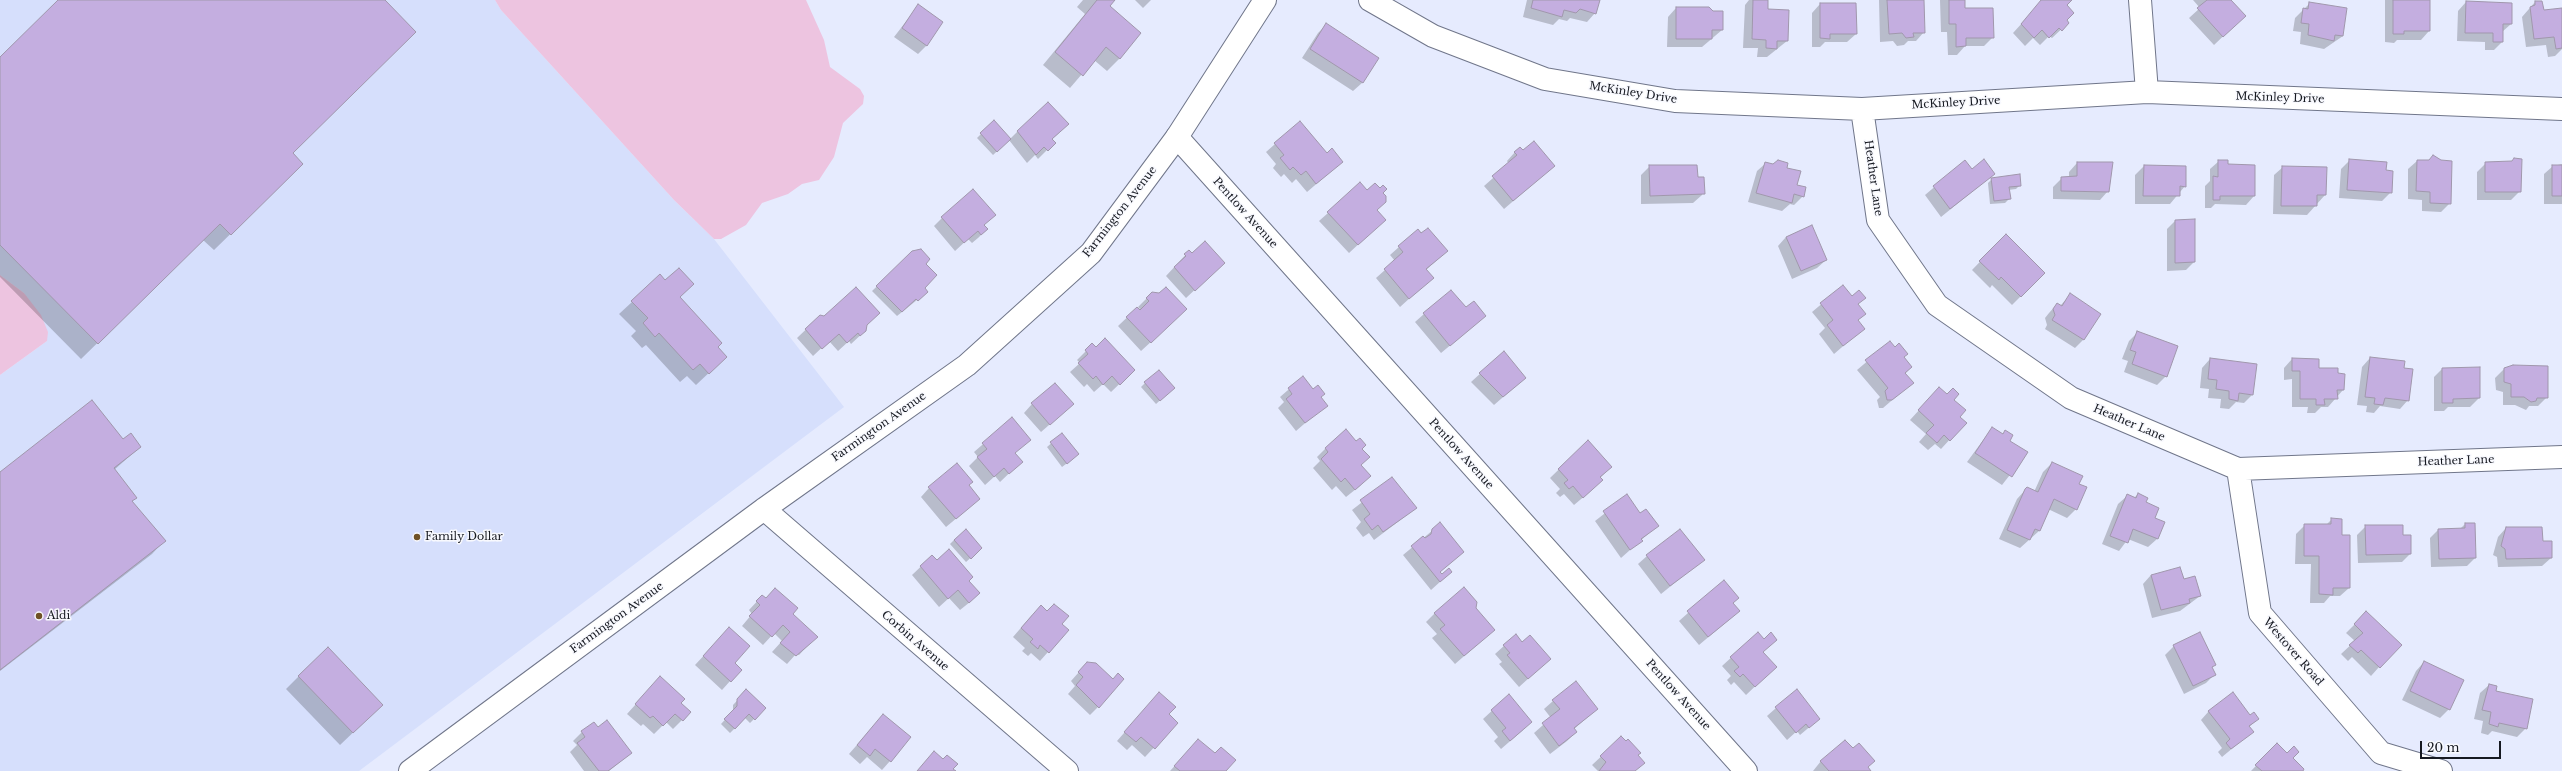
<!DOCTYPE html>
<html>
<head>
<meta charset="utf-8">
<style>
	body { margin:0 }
	#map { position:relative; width:2562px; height:771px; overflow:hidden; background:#e6ebfe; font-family:"Libre Baskerville",serif }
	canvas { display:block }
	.scale { position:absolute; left:2420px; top:741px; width:81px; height:18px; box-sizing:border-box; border:2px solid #161921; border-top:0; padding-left:5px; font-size:12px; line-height:14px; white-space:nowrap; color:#161921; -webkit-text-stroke:3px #f8f9fe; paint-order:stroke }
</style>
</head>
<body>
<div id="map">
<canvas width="2562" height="771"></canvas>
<div class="scale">20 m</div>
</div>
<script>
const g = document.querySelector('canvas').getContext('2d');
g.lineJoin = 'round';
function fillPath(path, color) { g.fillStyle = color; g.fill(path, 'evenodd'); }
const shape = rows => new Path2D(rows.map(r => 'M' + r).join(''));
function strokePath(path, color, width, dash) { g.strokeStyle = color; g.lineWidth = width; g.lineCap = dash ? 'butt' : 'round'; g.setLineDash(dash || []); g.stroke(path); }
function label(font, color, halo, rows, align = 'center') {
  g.font = font + ' "Libre Baskerville",serif'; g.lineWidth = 3; g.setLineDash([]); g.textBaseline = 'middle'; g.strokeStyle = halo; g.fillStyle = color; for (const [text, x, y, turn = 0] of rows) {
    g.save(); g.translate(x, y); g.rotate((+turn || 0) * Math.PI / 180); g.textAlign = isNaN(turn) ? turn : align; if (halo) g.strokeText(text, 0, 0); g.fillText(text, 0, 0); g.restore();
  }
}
const built = shape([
	[0,0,495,0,501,10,674,200,714,239,844,407,359,771,0,771,0,375,47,341,24,293,0,275]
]);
const green = shape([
	[495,0,806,0,824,40,830,67,860,89,864,96,863,104,843,123,834,157,819,180,802,184,788,194,762,203,746,225,721,239,714,239,674,200,501,10],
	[0,275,24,293,41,315,48,332,47,341,0,375]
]);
const shadow = shape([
	[59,0,384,0,291,153,286,180,214,250,203,240,81,359,0,277,0,58],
	[1083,0,1113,0,1108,6,1120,58,1107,71,1094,60,1070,88,1043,65,1085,14,1077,7],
	[1135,0,1151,0,1143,8],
	[1527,0,1599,0,1595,13,1587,22,1570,18,1567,21,1559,19,1553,25,1523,17],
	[1749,0,1767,0,1767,10,1787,41,1767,57,1757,57,1758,48,1743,48,1745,5],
	[1879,0,1923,0,1924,32,1916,41,1908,41,1904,45,1897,46,1893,41,1880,42],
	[1940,0,1964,0,1964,9,1993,37,1984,46,1965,46,1957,55,1948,55,1947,32,1941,32],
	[2043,0,2070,0,2065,5,2065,20,2068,23,2052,38,2049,36,2040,45,2033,38,2025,46,2013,33],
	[2193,0,2230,0,2236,24,2214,45,2189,18,2200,8],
	[2385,0,2429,0,2429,31,2421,40,2397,40,2394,43,2385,42],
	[2466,2,2511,24,2502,32,2502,42,2494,50,2485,50,2485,42,2457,41,2458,11],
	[2535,2,2543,11,2562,9,2562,49,2555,56,2548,57,2546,45,2526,47,2522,17],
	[1820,4,1856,34,1847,42,1825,42,1820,47,1812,47,1812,13],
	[2309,4,2343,36,2324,49,2300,44,2301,32,2293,31,2295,18],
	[918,6,927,45,918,54,894,37],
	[1676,8,1722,30,1702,47,1667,47,1668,17],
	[1326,25,1378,58,1362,83,1353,91,1302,58,1318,33],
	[993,122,1010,139,1018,131,1059,133,1051,140,1054,143,1038,159,1035,155,1027,163,1009,140,993,155,977,138],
	[1300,122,1327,154,1342,162,1307,192,1296,179,1292,183,1284,174,1281,177,1273,168,1276,164,1266,152],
	[1515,152,1522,152,1554,166,1504,209,1484,186,1509,164,1507,161],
	[2350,160,2385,171,2391,192,2382,201,2339,198,2341,169],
	[1965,161,1972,170,1994,174,1941,217,1925,195],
	[2219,161,2227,165,2254,196,2246,205,2215,204,2211,208,2205,208,2205,186,2210,181,2210,169],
	[2417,161,2450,203,2441,212,2422,211,2422,200,2408,199,2408,169],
	[1766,163,1785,168,1803,196,1794,205,1790,204,1782,211,1748,202,1757,171],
	[2077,163,2108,191,2100,200,2053,199,2053,187,2062,178,2069,178,2069,172],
	[2486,163,2520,191,2511,200,2477,200,2477,172],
	[2562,164,2562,204,2544,204,2544,174,2553,166],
	[1650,166,1703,178,1702,195,1693,203,1641,204,1641,175],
	[2144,166,2185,167,2185,186,2170,204,2135,204,2135,175],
	[2283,167,2325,195,2307,215,2273,214,2274,175],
	[1992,179,2020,185,2016,189,2008,190,2010,198,2005,203,1990,204,1988,183],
	[1367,192,1382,193,1376,211,1376,228,1349,253,1319,221,1328,213],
	[994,215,983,226,987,229,978,238,972,243,968,239,955,251,934,226,942,218],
	[2175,221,2194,262,2186,270,2167,271,2167,229],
	[1811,226,1826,260,1817,268,1792,279,1778,246,1786,237],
	[1418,230,1447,251,1426,270,1432,278,1400,307,1376,278,1395,261,1390,255],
	[2006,235,2044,273,2012,305,1992,285,1990,288,1972,270],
	[1189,251,1215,271,1186,298,1166,276],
	[913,252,924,264,923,288,927,292,897,316,872,291],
	[1843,286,1851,297,1864,298,1857,305,1864,314,1857,321,1863,329,1834,354,1819,334,1825,328,1812,312],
	[2070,295,2100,314,2083,340,2075,348,2045,329,2047,325,2045,318,2049,313,2057,304,2060,306],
	[679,298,717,347,713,369,696,385,687,376,680,382,646,345,642,348,631,336,636,331,619,314,632,302],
	[1147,298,1177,318,1141,351,1118,326,1137,308,1140,312,1141,310,1138,307],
	[1465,309,1476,324,1441,353,1415,322,1424,314],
	[820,316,866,326,865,331,851,344,849,341,838,351,829,341,813,356,797,338],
	[2138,332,2166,376,2157,385,2124,372,2128,361,2122,359,2129,341],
	[1890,342,1911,367,1905,374,1912,383,1883,408,1879,408,1877,400,1880,397,1857,370],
	[1092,345,1134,370,1111,392,1103,384,1094,392,1087,384,1084,387,1070,372,1080,363,1077,360],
	[1503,353,1525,378,1494,405,1471,382],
	[2370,358,2403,369,2408,400,2400,409,2380,406,2374,413,2366,412,2367,406,2357,405,2362,367],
	[2210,359,2252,395,2244,403,2236,402,2229,409,2220,408,2221,399,2208,398,2209,389,2200,388,2202,368],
	[2292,359,2318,369,2343,390,2328,407,2321,407,2315,413,2307,413,2308,407,2292,407,2292,379,2284,380,2284,368],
	[2442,369,2479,398,2470,407,2448,407,2444,411,2434,411,2434,377],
	[2504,369,2547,397,2538,406,2529,406,2526,410,2515,405,2503,405,2503,392,2496,390,2495,378],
	[1303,377,1326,405,1296,431,1278,408,1284,402,1280,397],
	[1145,383,1169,392,1156,404,1141,387],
	[1931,397,1953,400,1959,417,1965,423,1941,449,1935,444,1928,450,1919,442,1926,434,1910,420],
	[1032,404,1064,412,1041,432,1024,413],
	[1012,419,1014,454,1021,462,1000,482,995,476,985,485,969,466,978,457,974,452],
	[1992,428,2002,435,2006,431,2008,441,2027,453,2002,485,1967,462],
	[1062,434,1074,458,1062,467,1047,447],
	[123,441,140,447,114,470,131,501,164,541,152,554,0,671,0,473],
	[1588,441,1611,467,1600,478,1593,489,1574,505,1564,494,1560,497,1556,493,1560,489,1550,478],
	[1325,449,1361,449,1361,485,1346,497,1336,486,1332,490,1313,468,1320,461,1317,457],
	[2052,463,2078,485,2076,509,2067,518,2048,509,2039,531,2020,548,1999,539,2017,499,2027,488,2034,492,2043,472],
	[1392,479,1416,508,1374,540,1369,533,1363,537,1356,528,1361,522,1352,510],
	[968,486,970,507,946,527,921,497,929,488],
	[2138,494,2154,519,2164,522,2157,539,2148,547,2128,539,2119,551,2102,544,2118,504,2127,496,2134,498],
	[1627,496,1640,515,1657,526,1621,558,1595,521],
	[2332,519,2341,536,2349,588,2340,596,2330,596,2324,603,2310,603,2311,564,2295,564,2296,534,2305,525,2326,525],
	[2465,524,2475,558,2467,566,2431,567,2430,538,2438,530,2460,529],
	[2366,526,2402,536,2410,554,2402,562,2358,563,2357,535],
	[2506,528,2542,542,2551,558,2542,566,2498,567,2497,557,2493,555,2498,537],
	[1433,530,1439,573,1442,576,1451,572,1431,590,1403,555],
	[954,540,977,552,966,562,950,544],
	[932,556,970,602,960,610,949,598,939,607,912,575],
	[1647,556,1703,560,1661,594,1638,564],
	[2151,575,2200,596,2180,611,2152,618,2143,584],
	[1724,581,1732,603,1730,619,1699,645,1679,621],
	[762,596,791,615,816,637,799,655,796,654,787,664,772,652,782,641,774,633,763,645,742,626,752,614,749,610],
	[1475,609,1485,638,1455,664,1432,638,1437,634,1426,622,1435,613],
	[1032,615,1061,624,1048,652,1040,661,1031,653,1028,656,1022,651,1025,648,1013,637],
	[2358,621,2379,667,2371,676,2352,657,2348,661,2341,654,2355,641,2346,633],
	[1758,633,1767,675,1746,695,1734,682,1731,685,1727,680,1731,676,1722,666],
	[1516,635,1522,643,1550,659,1519,687,1499,664,1502,662,1495,654],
	[721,637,733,663,740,670,722,690,695,665],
	[2174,646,2215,664,2211,668,2214,675,2206,683,2184,694,2165,655],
	[2424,662,2449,709,2440,718,2402,700,2416,671],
	[1095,664,1098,707,1090,715,1068,694,1075,686,1071,681,1079,672],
	[299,676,382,705,340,745,286,689],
	[2489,685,2526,728,2517,737,2492,731,2488,735,2481,733,2483,721,2474,719,2480,693],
	[652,686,680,703,690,712,673,729,666,722,654,734,643,724,641,726,627,714],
	[746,691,765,708,750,723,745,718,730,733,721,724,733,711,733,705],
	[1509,695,1523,730,1501,749,1494,741,1498,737,1483,719],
	[1553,701,1597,709,1574,729,1576,732,1567,741,1550,754,1534,733,1551,718,1544,709],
	[1151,702,1177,723,1145,757,1132,745,1127,750,1117,741],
	[1776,708,1819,719,1800,735,1797,731,1787,740,1767,716],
	[2209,711,2249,716,2258,719,2249,727,2252,732,2222,757,2218,752,2222,748,2201,720],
	[883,715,890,761,882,770,867,757,860,764,849,754],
	[582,732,631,753,609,771,584,771,570,752,577,745,573,741],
	[1621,738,1637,756,1635,771,1598,771,1592,765],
	[2277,744,2301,771,2251,771],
	[1190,749,1225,771,1170,771],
	[1821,761,1867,767,1870,771,1813,771]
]);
const building = shape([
	[58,0,385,0,416,32,293,153,303,164,231,235,220,224,98,344,0,245,0,57,58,0],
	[1097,0,1115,0,1110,6,1141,33,1120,59,1106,47,1083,76,1055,52,1097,0],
	[1533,0,1600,0,1596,14,1580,9,1576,13,1564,10,1562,17,1531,8,1533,0],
	[1753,0,1768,0,1768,9,1789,10,1788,41,1777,41,1777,49,1766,48,1766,40,1752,39,1753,0],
	[1887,0,1924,0,1925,33,1913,33,1914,37,1906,38,1902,33,1889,34,1887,0],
	[1949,0,1965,0,1965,8,1993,8,1994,38,1966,38,1966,46,1956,47,1956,24,1949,24,1949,0],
	[2041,0,2072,0,2067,5,2074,13,2067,20,2069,23,2062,31,2059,28,2049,38,2042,30,2034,38,2021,24,2041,0],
	[2207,0,2231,0,2246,16,2223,37,2197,8,2207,0],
	[2393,0,2430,0,2430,31,2404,31,2404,34,2393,34,2393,0],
	[2466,1,2512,3,2512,24,2503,24,2503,42,2493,42,2493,33,2465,33,2466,1],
	[2535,1,2542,1,2544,10,2562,8,2562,48,2556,49,2554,37,2534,39,2530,7,2535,5,2535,1],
	[2309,2,2347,8,2343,36,2335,35,2334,41,2308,35,2309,24,2301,23,2303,8,2308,9,2309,2],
	[1820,3,1856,3,1857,34,1830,34,1830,39,1820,38,1820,3],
	[918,4,943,22,927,46,902,28,918,4],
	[1676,7,1709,7,1713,11,1723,11,1723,30,1712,30,1712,39,1676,39,1676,7],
	[1326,23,1379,58,1363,83,1310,49,1326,23],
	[1048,102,1069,124,1052,139,1056,143,1048,151,1044,147,1036,155,1017,131,1048,102],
	[994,120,1011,139,997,152,980,133,994,120],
	[1300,121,1327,153,1332,148,1343,162,1316,184,1306,171,1301,175,1293,167,1290,170,1280,158,1284,155,1274,143,1300,121],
	[1534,141,1555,166,1513,201,1492,176,1517,155,1514,152,1520,147,1523,150,1534,141],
	[2433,155,2441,160,2452,161,2451,204,2430,203,2430,192,2416,191,2417,160,2429,160,2433,155],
	[2514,158,2522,159,2521,192,2485,192,2485,162,2512,161,2514,158],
	[1984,159,1995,174,1950,209,1933,186,1965,160,1972,169,1984,159],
	[2349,159,2387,162,2386,170,2393,171,2392,193,2347,190,2349,159],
	[1778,160,1788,163,1787,168,1801,171,1797,185,1806,187,1804,197,1794,194,1792,203,1756,193,1765,162,1773,164,1778,160],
	[2218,160,2228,160,2228,164,2255,165,2255,196,2220,196,2220,200,2213,200,2213,176,2218,177,2218,160],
	[2077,162,2113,162,2109,192,2061,191,2061,177,2077,176,2077,162],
	[1649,165,1697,165,1698,177,1704,177,1705,194,1650,196,1649,165],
	[2144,165,2186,166,2186,187,2180,186,2180,196,2143,196,2144,165],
	[2552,165,2562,165,2562,196,2552,196,2552,165],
	[2282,166,2327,167,2326,195,2317,195,2317,206,2281,206,2282,166],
	[2020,174,2021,186,2009,187,2011,199,1994,201,1991,178,2020,174],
	[1360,182,1367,190,1375,183,1380,188,1383,185,1387,189,1383,193,1386,196,1386,202,1377,210,1386,220,1358,245,1327,212,1360,182],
	[973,189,996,215,984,225,988,229,981,235,978,231,964,243,941,217,973,189],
	[2195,219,2195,262,2175,263,2175,220,2195,219],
	[1812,225,1827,260,1801,271,1786,237,1812,225],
	[1428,228,1448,251,1426,269,1434,278,1409,299,1384,269,1403,252,1398,246,1418,229,1421,233,1428,228],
	[2006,234,2045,273,2021,297,2001,277,1999,280,1979,261,2006,234],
	[1205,241,1225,263,1195,291,1174,267,1186,256,1184,254,1189,250,1192,253,1205,241],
	[921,249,930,259,926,264,937,275,925,288,928,292,918,301,916,299,902,312,876,286,912,251,921,249],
	[679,268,694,284,680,297,722,343,718,347,727,357,709,374,700,364,693,370,659,333,655,337,643,323,648,318,631,301,660,274,665,280,679,268],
	[1843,285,1852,296,1859,290,1866,298,1858,304,1866,314,1858,320,1865,329,1843,346,1827,325,1833,320,1820,303,1843,285],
	[856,287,880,313,867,325,866,331,860,336,858,333,847,343,839,334,822,349,805,329,820,315,824,316,856,287],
	[1166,287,1187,309,1151,343,1126,317,1137,307,1140,310,1149,301,1146,298,1152,292,1159,293,1166,287],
	[1451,290,1466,307,1474,301,1486,316,1450,346,1423,313,1451,290],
	[2070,293,2101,314,2084,340,2052,320,2055,315,2053,309,2057,303,2062,306,2070,293],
	[2137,331,2178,346,2167,377,2132,364,2136,352,2130,350,2137,331],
	[1105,338,1135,370,1120,385,1112,376,1103,385,1096,376,1093,379,1078,363,1088,354,1085,350,1092,343,1096,347,1105,338],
	[1890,341,1895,347,1899,343,1908,354,1904,357,1912,367,1905,373,1914,383,1892,400,1887,400,1885,391,1888,388,1865,360,1890,341],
	[1504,351,1526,378,1503,397,1479,373,1504,351],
	[2370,357,2405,361,2404,368,2413,369,2409,401,2385,398,2383,405,2374,404,2375,398,2365,397,2370,357],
	[2210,358,2257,364,2253,395,2239,393,2238,401,2229,399,2229,391,2216,389,2217,380,2208,379,2210,358],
	[2292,358,2319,359,2319,368,2338,368,2338,373,2345,374,2344,390,2337,390,2338,399,2324,399,2325,405,2316,405,2316,399,2300,399,2300,371,2292,371,2292,358],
	[2513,365,2548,366,2548,398,2537,398,2536,401,2531,402,2524,397,2511,397,2511,384,2504,382,2504,368,2513,365],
	[2480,367,2480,398,2453,399,2453,403,2442,403,2442,368,2480,367],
	[1159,370,1175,388,1160,401,1144,382,1159,370],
	[1303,376,1313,389,1318,385,1325,394,1321,397,1328,406,1305,423,1286,399,1292,394,1288,388,1303,376],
	[1055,383,1074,404,1050,425,1031,403,1055,383],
	[1939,387,1947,394,1953,388,1959,394,1954,400,1966,410,1960,417,1967,423,1950,441,1944,435,1937,443,1926,433,1934,425,1918,410,1939,387],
	[92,400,123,439,131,433,141,447,114,468,137,498,132,501,166,541,0,670,0,472,92,400],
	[1012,417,1031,440,1015,453,1023,462,1009,474,1004,468,994,477,977,457,987,449,982,443,1012,417],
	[1992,427,2003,434,2005,430,2013,435,2010,441,2028,452,2012,477,1975,453,1992,427],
	[1346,429,1356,441,1360,438,1366,445,1362,449,1370,457,1361,465,1371,476,1355,490,1345,478,1341,482,1321,459,1328,452,1325,448,1346,429],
	[1062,433,1079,454,1067,464,1050,442,1062,433],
	[1588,440,1612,467,1600,477,1603,480,1583,498,1573,486,1569,489,1564,483,1568,480,1558,469,1588,440],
	[2052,462,2083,476,2079,484,2087,487,2077,510,2054,499,2040,531,2035,529,2030,540,2007,530,2025,489,2027,487,2038,492,2052,462],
	[957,463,973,482,969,485,980,499,956,519,928,487,957,463],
	[1392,477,1417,508,1383,532,1378,525,1372,530,1364,519,1370,514,1360,500,1392,477],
	[2138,493,2148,498,2146,502,2159,508,2155,518,2165,522,2158,539,2133,529,2128,543,2110,536,2127,494,2136,498,2138,493],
	[1627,494,1640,513,1646,509,1659,526,1641,539,1643,541,1630,550,1603,511,1627,494],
	[2331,518,2342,519,2342,535,2350,535,2350,588,2333,588,2333,595,2319,594,2319,556,2304,556,2304,524,2331,524,2331,518],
	[1440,522,1464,552,1440,572,1442,574,1449,568,1452,572,1440,582,1411,546,1423,536,1425,538,1431,534,1432,529,1440,522],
	[2465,523,2475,523,2476,558,2439,559,2438,529,2465,528,2465,523],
	[2365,525,2403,525,2403,535,2411,535,2411,554,2366,555,2365,525],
	[2506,527,2542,527,2543,541,2552,541,2552,558,2506,559,2505,549,2501,546,2506,527],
	[966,529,982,548,971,559,954,540,966,529],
	[1680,529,1705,560,1670,586,1646,555,1680,529],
	[949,549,973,577,969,581,980,593,969,603,958,590,948,599,920,566,932,555,937,560,949,549],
	[2180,567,2184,579,2195,576,2201,596,2189,599,2190,603,2161,610,2151,575,2180,567],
	[1724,580,1739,598,1733,603,1740,611,1708,637,1687,611,1724,580],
	[1464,587,1477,602,1476,608,1495,630,1464,656,1440,629,1445,625,1434,613,1464,587],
	[775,588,798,608,793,614,818,637,796,656,780,643,790,632,783,625,772,637,749,616,760,605,756,601,762,595,766,598,775,588],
	[1054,604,1069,616,1062,624,1069,630,1049,653,1040,645,1038,649,1030,642,1033,639,1021,628,1041,605,1047,611,1054,604],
	[2366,611,2402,645,2380,668,2361,650,2358,653,2349,645,2363,633,2354,624,2366,611],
	[729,627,750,646,735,663,742,670,731,682,703,656,729,627],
	[1758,632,1764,639,1771,632,1777,640,1763,652,1777,667,1755,687,1743,674,1740,677,1734,671,1739,667,1730,657,1758,632],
	[2200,632,2216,665,2212,667,2216,675,2193,686,2173,645,2200,632],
	[1516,634,1522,642,1530,635,1551,659,1528,679,1507,655,1510,653,1503,645,1516,634],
	[328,647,383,705,353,733,298,676,328,647],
	[2424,661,2464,680,2450,710,2410,691,2424,661],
	[1087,662,1096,663,1113,679,1118,673,1124,679,1099,708,1076,685,1083,677,1078,672,1087,662],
	[660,676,685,699,681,703,691,712,683,721,675,714,663,726,653,716,650,718,635,704,660,676],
	[1576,681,1598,709,1574,728,1577,732,1559,746,1542,723,1560,709,1552,700,1576,681],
	[2489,684,2497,686,2496,691,2533,699,2527,729,2499,723,2498,727,2489,724,2491,712,2482,710,2489,684],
	[746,689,766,708,755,720,749,714,735,729,724,719,737,706,737,699,746,689],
	[1797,689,1820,719,1809,728,1806,724,1796,733,1775,707,1797,689],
	[1159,692,1176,707,1169,714,1178,723,1155,749,1141,737,1136,742,1124,732,1159,692],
	[2233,692,2250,715,2254,712,2259,719,2249,726,2254,732,2231,749,2226,743,2230,739,2208,711,2233,692],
	[1509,694,1532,722,1510,741,1502,731,1506,728,1491,710,1509,694],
	[883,714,911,737,891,762,875,749,870,756,857,745,883,714],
	[607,720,632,753,608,771,599,771,577,743,585,737,581,731,594,722,598,727,607,720],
	[1621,736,1626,741,1628,739,1641,753,1638,755,1645,763,1635,771,1599,771,1606,762,1600,756,1621,736],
	[1198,739,1215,753,1221,747,1236,760,1226,771,1180,771,1174,766,1198,739],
	[1845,740,1853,748,1859,743,1875,761,1868,767,1871,771,1829,771,1820,761,1845,740],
	[2277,743,2287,753,2294,746,2299,752,2293,758,2304,769,2303,771,2262,771,2255,765,2277,743],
	[934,751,943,759,947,755,958,764,953,769,956,771,917,771,934,751]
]);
const street = shape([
	[1370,0,1433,36,1545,79,1675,101,1862,109,2147,92,2562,109],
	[2140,0,2147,92],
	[1862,109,1878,220,1937,305,2071,398,2238,469,2562,457],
	[1177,137,1746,771],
	[2238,469,2260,613,2381,753,2441,771]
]);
const secondary = shape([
	[764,509,1067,771],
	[410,771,764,509,967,365,1091,253,1177,137,1265,0]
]);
const markers = [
	[417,537,4,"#6f5125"],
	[39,616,4,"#6f5125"]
];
const streetNames = [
	["McKinley Drive",1633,93,9],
	["McKinley Drive",2280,98,2],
	["McKinley Drive",1956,103,-3],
	["Heather Lane",1873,178,82],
	["Farmington Avenue",1120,212,-52],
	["Pentlow Avenue",1245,213,48],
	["Heather Lane",2129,423,23],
	["Farmington Avenue",879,427,-35],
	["Pentlow Avenue",1461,454,48],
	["Heather Lane",2456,461,-2],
	["Farmington Avenue",617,618,-36],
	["Corbin Avenue",915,641,41],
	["Westover Road",2293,652,49],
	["Pentlow Avenue",1678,695,48]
];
const poiNames = [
	["Family Dollar",425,537],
	["Aldi",47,616]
];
fillPath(built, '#d6dffc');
fillPath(green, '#edc4e0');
fillPath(shadow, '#0003');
fillPath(building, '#c4aee0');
strokePath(building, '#a097ac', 1);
strokePath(street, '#70768a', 24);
strokePath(secondary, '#70768a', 24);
strokePath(street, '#fff', 22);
strokePath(secondary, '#fff', 22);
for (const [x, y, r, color] of markers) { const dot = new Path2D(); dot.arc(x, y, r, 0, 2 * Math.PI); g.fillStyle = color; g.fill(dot); strokePath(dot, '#f8f9fe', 1.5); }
label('11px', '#161921', '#f8f9fe', streetNames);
label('11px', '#161921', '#f8f9fe', poiNames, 'left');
</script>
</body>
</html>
